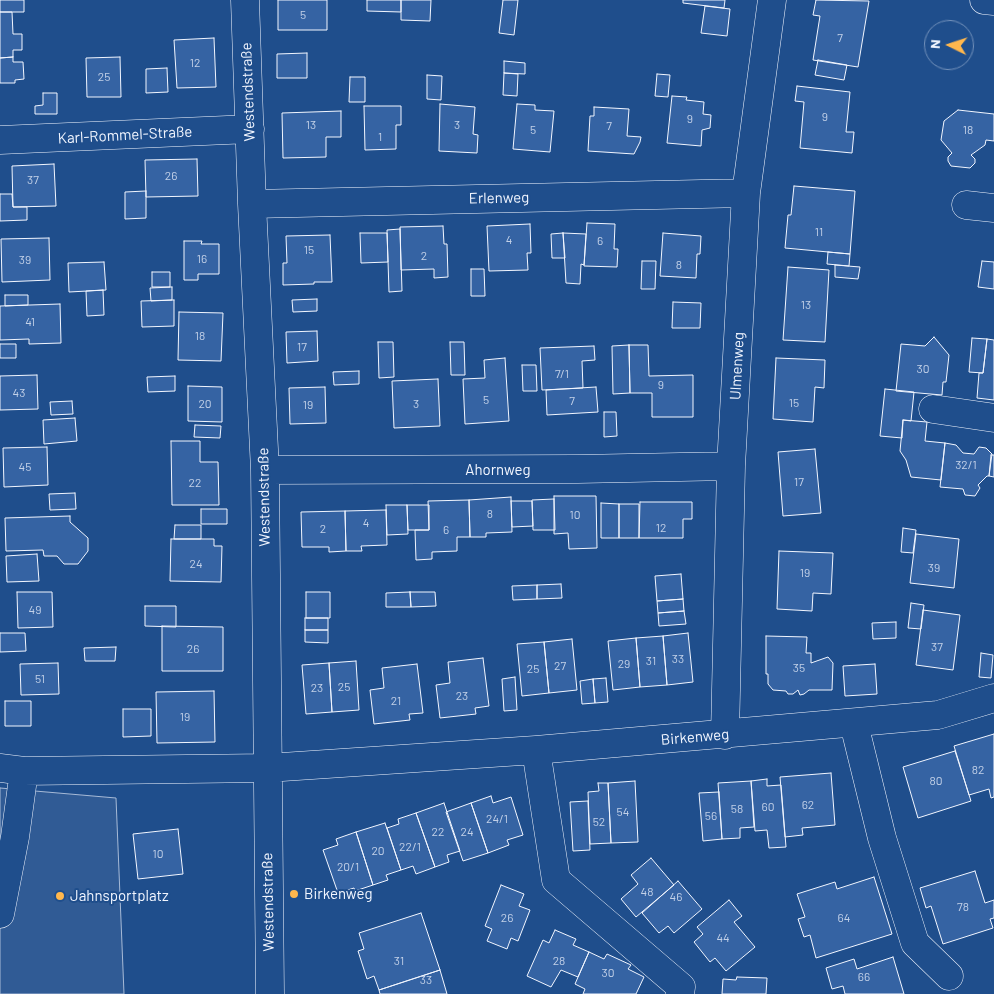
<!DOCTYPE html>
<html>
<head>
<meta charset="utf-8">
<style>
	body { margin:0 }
	#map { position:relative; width:994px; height:994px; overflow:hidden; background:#1f4e8c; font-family:Barlow,sans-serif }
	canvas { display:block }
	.north { position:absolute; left:924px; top:20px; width:50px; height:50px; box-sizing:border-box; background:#1f4e8c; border:1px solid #7391ba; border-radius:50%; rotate:274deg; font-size:14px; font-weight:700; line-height:20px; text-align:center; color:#f2f6ff }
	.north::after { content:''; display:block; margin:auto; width:18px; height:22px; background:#ffb74d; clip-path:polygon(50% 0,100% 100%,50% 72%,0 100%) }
</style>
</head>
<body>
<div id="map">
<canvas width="994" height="994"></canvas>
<div class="north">N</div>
</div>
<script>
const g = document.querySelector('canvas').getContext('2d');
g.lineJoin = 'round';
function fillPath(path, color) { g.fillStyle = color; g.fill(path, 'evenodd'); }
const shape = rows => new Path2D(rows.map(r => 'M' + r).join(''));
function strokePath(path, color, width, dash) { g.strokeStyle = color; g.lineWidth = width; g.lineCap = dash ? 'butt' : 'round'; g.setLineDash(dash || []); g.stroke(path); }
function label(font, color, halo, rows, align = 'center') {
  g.font = font + ' Barlow,sans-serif'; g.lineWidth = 4; g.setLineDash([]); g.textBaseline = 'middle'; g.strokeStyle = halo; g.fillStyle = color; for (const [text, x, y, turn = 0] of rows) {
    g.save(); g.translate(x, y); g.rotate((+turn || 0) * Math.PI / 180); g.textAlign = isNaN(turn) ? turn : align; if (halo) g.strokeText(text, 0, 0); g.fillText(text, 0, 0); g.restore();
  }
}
const built = shape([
	[0,788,116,798,124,994,0,994,0,788]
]);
const building = shape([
	[0,0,24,0,24,12,0,12,0,0],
	[278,0,327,0,327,30,278,30,278,0],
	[367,0,401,0,401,12,367,11,367,0],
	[401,0,431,0,430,21,401,20,401,0],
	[503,0,518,0,514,35,499,33,503,0],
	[683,0,725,0,724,8,683,3,683,0],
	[816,0,869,1,858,67,813,60,820,16,813,15,816,0],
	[705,6,730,9,727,36,701,33,705,6],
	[0,12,12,12,13,34,22,34,22,50,13,50,13,57,0,58,0,12],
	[214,38,216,87,177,88,174,40,214,38],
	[307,53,307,78,277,78,277,54,307,53],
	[13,57,13,62,23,62,24,79,15,80,15,83,0,83,0,58,13,57],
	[120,57,121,97,87,97,86,58,120,57],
	[818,60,847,65,844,80,815,75,818,60],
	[504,61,525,63,525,74,504,73,504,61],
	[167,68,168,92,146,93,146,69,167,68],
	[504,73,518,74,517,96,503,95,504,73],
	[657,74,670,75,668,97,655,96,657,74],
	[427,75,442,76,441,100,427,99,427,75],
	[350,77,365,77,365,102,349,102,350,77],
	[797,86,850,92,846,132,854,132,852,153,800,148,804,102,795,101,797,86],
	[43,93,57,93,57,114,35,114,35,106,43,105,43,93],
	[672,96,687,97,686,100,704,102,703,114,711,115,710,128,702,130,701,146,667,143,672,96],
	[440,104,475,107,473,134,478,135,477,153,439,151,440,104],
	[517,104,535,105,535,110,554,111,550,152,513,149,517,104],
	[364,106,401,106,401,125,396,125,396,149,365,150,364,106],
	[594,107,629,109,627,136,641,137,640,142,634,154,588,151,590,116,594,116,594,107],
	[958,110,994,114,994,141,986,140,985,145,971,155,975,159,975,163,970,168,951,166,948,161,948,157,952,153,941,140,944,121,958,110],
	[341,111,341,137,326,137,326,157,283,158,282,113,341,111],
	[197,159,198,196,146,197,145,160,197,159],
	[54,164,56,206,13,207,12,166,54,164],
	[794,186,855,191,850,254,785,248,788,215,791,215,794,186],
	[146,191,146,218,125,219,125,192,146,191],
	[0,194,12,194,13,207,27,207,27,220,0,221,0,194],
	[587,223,615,224,614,249,618,249,617,267,584,266,587,223],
	[530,224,531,253,527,253,528,270,489,271,487,226,530,224],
	[443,226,444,244,447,244,448,277,434,278,434,269,401,270,400,227,443,226],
	[400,229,402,291,389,292,387,230,400,229],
	[360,233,387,233,388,262,361,263,360,233],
	[563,233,586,234,584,265,581,264,580,284,566,283,563,233],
	[563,233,565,258,552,258,551,234,563,233],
	[663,233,701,236,700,254,697,254,696,278,660,276,663,233],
	[330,235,332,282,314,282,314,284,283,285,283,263,287,263,286,236,330,235],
	[49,238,50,280,2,282,1,239,49,238],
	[184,241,202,241,201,244,219,244,219,274,198,274,198,280,184,280,184,241],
	[828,252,850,254,849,266,827,264,828,252],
	[642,261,656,261,655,289,641,289,642,261],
	[982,261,994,262,994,289,978,287,982,261],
	[104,262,106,290,69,292,68,263,104,262],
	[835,265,860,267,858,279,835,277,835,265],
	[788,267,829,270,825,342,783,340,788,267],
	[471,269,484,269,485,296,471,296,471,269],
	[152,272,170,272,170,287,152,287,152,272],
	[172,287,172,300,151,301,150,288,172,287],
	[103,290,104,315,87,316,86,291,103,290],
	[5,295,28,295,28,305,5,306,5,295],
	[317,299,317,311,293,312,292,300,317,299],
	[174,300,174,326,142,327,141,301,174,300],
	[673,302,701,303,700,328,672,328,673,302],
	[60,304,61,343,29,344,29,339,0,340,0,306,60,304],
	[179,312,223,313,221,361,178,360,179,312],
	[317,331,318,361,287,363,286,332,317,331],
	[934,337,949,355,946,382,943,382,942,395,896,391,901,344,925,346,934,337],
	[972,338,987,339,983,373,969,372,972,338],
	[987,339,994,340,994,400,977,398,979,373,983,373,987,339],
	[378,342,393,342,394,377,379,378,378,342],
	[450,342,464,342,465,375,451,375,450,342],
	[0,344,16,344,16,358,0,358,0,344],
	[629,345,648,345,649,376,693,375,693,417,652,417,652,393,630,393,629,345],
	[629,345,630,393,613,394,612,346,629,345],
	[594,346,595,360,582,361,583,388,542,390,540,348,594,346],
	[505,358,509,421,465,424,463,379,485,378,484,360,505,358],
	[776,358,825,360,824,388,815,387,813,422,773,419,776,358],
	[522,365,536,365,537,391,523,391,522,365],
	[359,371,359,384,334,385,333,372,359,371],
	[37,375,38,409,0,410,0,376,37,375],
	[175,376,175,391,148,392,147,377,175,376],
	[438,379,440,426,394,428,392,381,438,379],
	[188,386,222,387,222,422,188,421,188,386],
	[325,387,326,423,290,424,289,388,325,387],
	[596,387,598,412,547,415,546,390,596,387],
	[885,389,914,392,911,421,903,420,902,438,880,436,885,389],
	[72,401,73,414,51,415,50,402,72,401],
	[604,412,616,412,617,436,604,437,604,412],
	[75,418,77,441,44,444,43,420,75,418],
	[903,420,927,422,925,441,945,443,941,480,911,477,906,460,900,451,903,420],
	[195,425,221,426,220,438,194,437,195,425],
	[171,441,200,441,200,462,218,462,219,505,172,505,171,441],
	[945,443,956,445,963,453,974,454,979,447,986,448,992,454,989,476,987,476,978,485,980,488,975,496,965,495,963,489,940,487,945,443],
	[47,447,48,485,4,487,3,448,47,447],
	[815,449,821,513,783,516,778,452,815,449],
	[991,455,994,455,994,477,989,476,991,455],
	[75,493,76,509,50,510,49,494,75,493],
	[554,496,596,496,597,548,569,549,568,533,554,534,554,496],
	[511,497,512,532,486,533,486,537,470,537,469,500,511,497],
	[554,499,555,530,533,530,532,500,554,499],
	[469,500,470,537,457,537,457,551,432,552,432,559,416,560,415,530,429,530,428,501,469,500],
	[511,501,532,501,533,526,512,527,511,501],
	[640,502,692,502,692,519,683,519,683,538,639,538,640,502],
	[601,503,619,504,619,538,601,538,601,503],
	[619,504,639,504,639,538,619,538,619,504],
	[386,505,407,505,408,534,387,535,386,505],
	[407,505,429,505,429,530,408,530,407,505],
	[201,509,227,509,227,524,201,524,201,509],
	[386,510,387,545,361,546,362,551,346,551,345,511,386,510],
	[345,511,346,551,329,552,329,547,302,547,301,512,345,511],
	[70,516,70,522,88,538,88,551,78,564,64,564,57,556,44,556,43,550,6,551,5,518,70,516],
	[175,525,201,525,201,539,174,539,175,525],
	[903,528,916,530,913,553,901,552,903,528],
	[916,534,959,539,954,588,910,583,916,534],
	[171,539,214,539,214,546,222,546,221,582,170,581,171,539],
	[779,551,833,553,831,594,813,593,812,611,777,609,779,551],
	[37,554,39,581,7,582,6,556,37,554],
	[681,574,683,599,657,601,655,576,681,574],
	[561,584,562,598,537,599,537,585,561,584],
	[537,585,537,599,513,600,512,586,537,585],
	[17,592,52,592,53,627,18,628,17,592],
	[306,592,330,592,330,618,306,618,306,592],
	[410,592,435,592,436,606,411,607,410,592],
	[410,592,411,607,386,607,386,593,410,592],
	[683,599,684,611,658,613,657,601,683,599],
	[911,603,924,605,921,629,908,628,911,603],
	[145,606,176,606,176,627,145,626,145,606],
	[923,610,960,615,953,670,916,665,923,610],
	[684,611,686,624,659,626,658,613,684,611],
	[305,618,328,618,328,630,305,630,305,618],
	[896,622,896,638,873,639,872,623,896,622],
	[162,626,223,627,223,671,162,671,162,626],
	[305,630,328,630,328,643,305,642,305,630],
	[0,633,25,633,26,651,0,652,0,633],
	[688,633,693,682,667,685,663,636,688,633],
	[663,636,667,685,640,687,636,638,663,636],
	[766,636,807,637,806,653,811,653,811,663,828,657,833,663,832,690,809,690,804,694,800,695,798,690,793,694,788,694,786,691,773,690,768,684,768,674,766,674,766,636],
	[636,638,640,687,613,690,608,641,636,638],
	[572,639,577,690,549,693,544,642,572,639],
	[544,642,549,693,522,696,517,644,544,642],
	[116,647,115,661,85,661,84,648,116,647],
	[981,653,993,655,991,678,979,677,981,653],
	[483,658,489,706,475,708,476,714,440,718,436,685,450,683,448,662,483,658],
	[356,661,359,710,332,712,329,663,356,661],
	[58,663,59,694,21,695,20,664,58,663],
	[329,663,332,712,306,714,302,665,329,663],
	[417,664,423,713,409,714,410,720,374,724,370,690,384,688,382,668,417,664],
	[875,664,877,694,845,696,843,666,875,664],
	[515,677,517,710,504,711,502,679,515,677],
	[606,678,608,702,595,703,593,679,606,678],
	[593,679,595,703,582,704,580,681,593,679],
	[214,691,215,742,157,743,156,692,214,691],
	[5,701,31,701,31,726,5,726,5,701],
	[123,709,151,709,151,736,123,737,123,709],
	[994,734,994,797,991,798,989,789,969,795,954,746,994,734],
	[955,751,971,801,918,818,903,767,955,751],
	[831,773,835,825,802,828,803,835,785,837,780,777,831,773],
	[767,779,767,786,781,785,786,847,769,848,767,830,755,831,751,781,767,779],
	[635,781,638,842,611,843,608,783,635,781],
	[751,781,754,827,740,828,740,838,722,839,718,783,751,781],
	[598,783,608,783,611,843,590,844,588,792,599,791,598,783],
	[719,792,722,839,703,841,699,793,719,792],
	[491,796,493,803,511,797,523,835,507,840,509,845,488,853,471,803,491,796],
	[588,801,590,850,573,851,570,802,588,801],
	[444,803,460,851,447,855,449,862,435,867,416,813,444,803],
	[471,803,488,853,463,861,446,812,471,803],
	[416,813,435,867,416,874,413,866,401,870,387,828,399,824,398,819,416,813],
	[385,823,401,870,386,875,388,880,373,885,356,832,385,823],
	[178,829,183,874,138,879,133,834,178,829],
	[356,832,373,885,355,891,354,888,338,893,323,850,338,845,336,839,356,832],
	[651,858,674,885,636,917,621,899,638,884,631,875,651,858],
	[975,871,985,903,994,900,994,918,990,919,993,928,943,944,931,906,926,908,920,888,975,871],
	[874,877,892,934,816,958,810,935,804,937,798,919,805,917,797,894,835,882,837,889,874,877],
	[678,881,702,909,674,933,668,926,659,933,642,913,678,881],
	[501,885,524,894,519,906,530,910,518,941,511,938,507,949,487,941,492,929,485,926,501,885],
	[729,900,742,916,734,922,755,947,726,971,715,958,710,962,694,942,703,934,697,927,729,900],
	[421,913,440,970,379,990,374,976,367,979,358,951,364,949,359,933,421,913],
	[555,930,576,939,573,945,589,952,578,977,561,970,551,987,527,976,543,940,549,943,555,930],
	[589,952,604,959,607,954,631,965,628,969,644,977,636,994,583,994,585,989,575,984,589,952],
	[893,957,904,994,845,994,843,986,832,989,826,968,854,959,857,969,893,957],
	[440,970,447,994,380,994,379,990,440,970],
	[737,977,767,978,766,994,722,994,723,979,736,980,737,977]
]);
const minor = shape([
	[245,0,252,204,265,470,270,994],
	[984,0,994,1],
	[0,140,250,129],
	[252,204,746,193],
	[966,205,994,208],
	[933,409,994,418],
	[265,470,578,469,731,466],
	[854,724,882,838,915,943,949,976],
	[725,735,731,466,746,193,772,0],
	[536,750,556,880,681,987,680,994],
	[0,768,24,771,267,768,536,750,938,715,994,698],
	[0,914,15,837,24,771]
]);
const markers = [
	[294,894,5,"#ffb74d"],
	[60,896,5,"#ffb74d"]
];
const numberNames = [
	["5",303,15],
	["7",840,38],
	["12",195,63],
	["25",104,77],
	["9",825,117],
	["9",690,119],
	["13",311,125],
	["3",457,125],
	["7",609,126],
	["5",533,130],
	["18",968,130],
	["1",380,137],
	["26",171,176],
	["37",33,180],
	["11",819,232],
	["4",509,240],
	["6",600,241],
	["15",309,250],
	["2",424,256],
	["16",202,259],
	["39",25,260],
	["8",679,265],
	["13",806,305],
	["41",30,322],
	["18",200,336],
	["17",302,347],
	["30",923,369],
	["7/1",562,374],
	["9",661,385],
	["43",19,393],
	["5",486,400],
	["7",572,401],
	["15",794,403],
	["20",205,404],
	["3",416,404],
	["19",308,405],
	["32/1",966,465],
	["45",25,467],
	["17",799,482],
	["22",195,483],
	["8",490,514],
	["10",575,515],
	["4",366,523],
	["12",661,528],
	["2",323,529],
	["6",446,530],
	["24",196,564],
	["39",934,568],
	["19",805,573],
	["49",35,610],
	["37",937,647],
	["26",193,649],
	["33",678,659],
	["31",651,661],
	["29",624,664],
	["27",560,666],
	["35",799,668],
	["25",533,669],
	["51",40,679],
	["25",344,687],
	["23",317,688],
	["23",462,696],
	["21",396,701],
	["19",185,717],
	["82",978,770],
	["80",936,781],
	["62",808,805],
	["60",768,807],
	["58",737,809],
	["54",623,812],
	["56",711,816],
	["24/1",497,819],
	["52",599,822],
	["22",438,832],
	["24",467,832],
	["22/1",410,847],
	["20",378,851],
	["10",158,854],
	["20/1",348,867],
	["48",647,892],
	["46",676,897],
	["78",963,907],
	["26",507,918],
	["64",844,918],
	["44",723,938],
	["31",399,961],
	["28",559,961],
	["30",608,973],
	["66",864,977],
	["33",426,980]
];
const streetNames = [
	["Westendstraße",248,92,-92],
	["Karl-Rommel-Straße",125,135,-3],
	["Erlenweg",499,198,-1],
	["Ulmenweg",737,366,-87],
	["Ahornweg",498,470],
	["Westendstraße",264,497,-91],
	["Birkenweg",695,737,-5],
	["Westendstraße",268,902,-91]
];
const poiNames = [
	["Birkenweg",304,894],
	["Jahnsportplatz",70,896]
];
fillPath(built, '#305b95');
strokePath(built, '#a8bbd7', 1);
fillPath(building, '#3563a3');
strokePath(building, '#f2f6ff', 1);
strokePath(minor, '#f2f6ff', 29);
strokePath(minor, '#1f4e8c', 28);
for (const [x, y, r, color] of markers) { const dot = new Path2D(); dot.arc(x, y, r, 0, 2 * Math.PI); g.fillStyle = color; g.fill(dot); strokePath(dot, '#1f4e8c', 2); }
label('12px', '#c3d1e8', null, numberNames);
label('15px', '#f2f6ff', '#1f4e8c', streetNames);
label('15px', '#f2f6ff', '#1f4e8c', poiNames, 'left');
</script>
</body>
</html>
